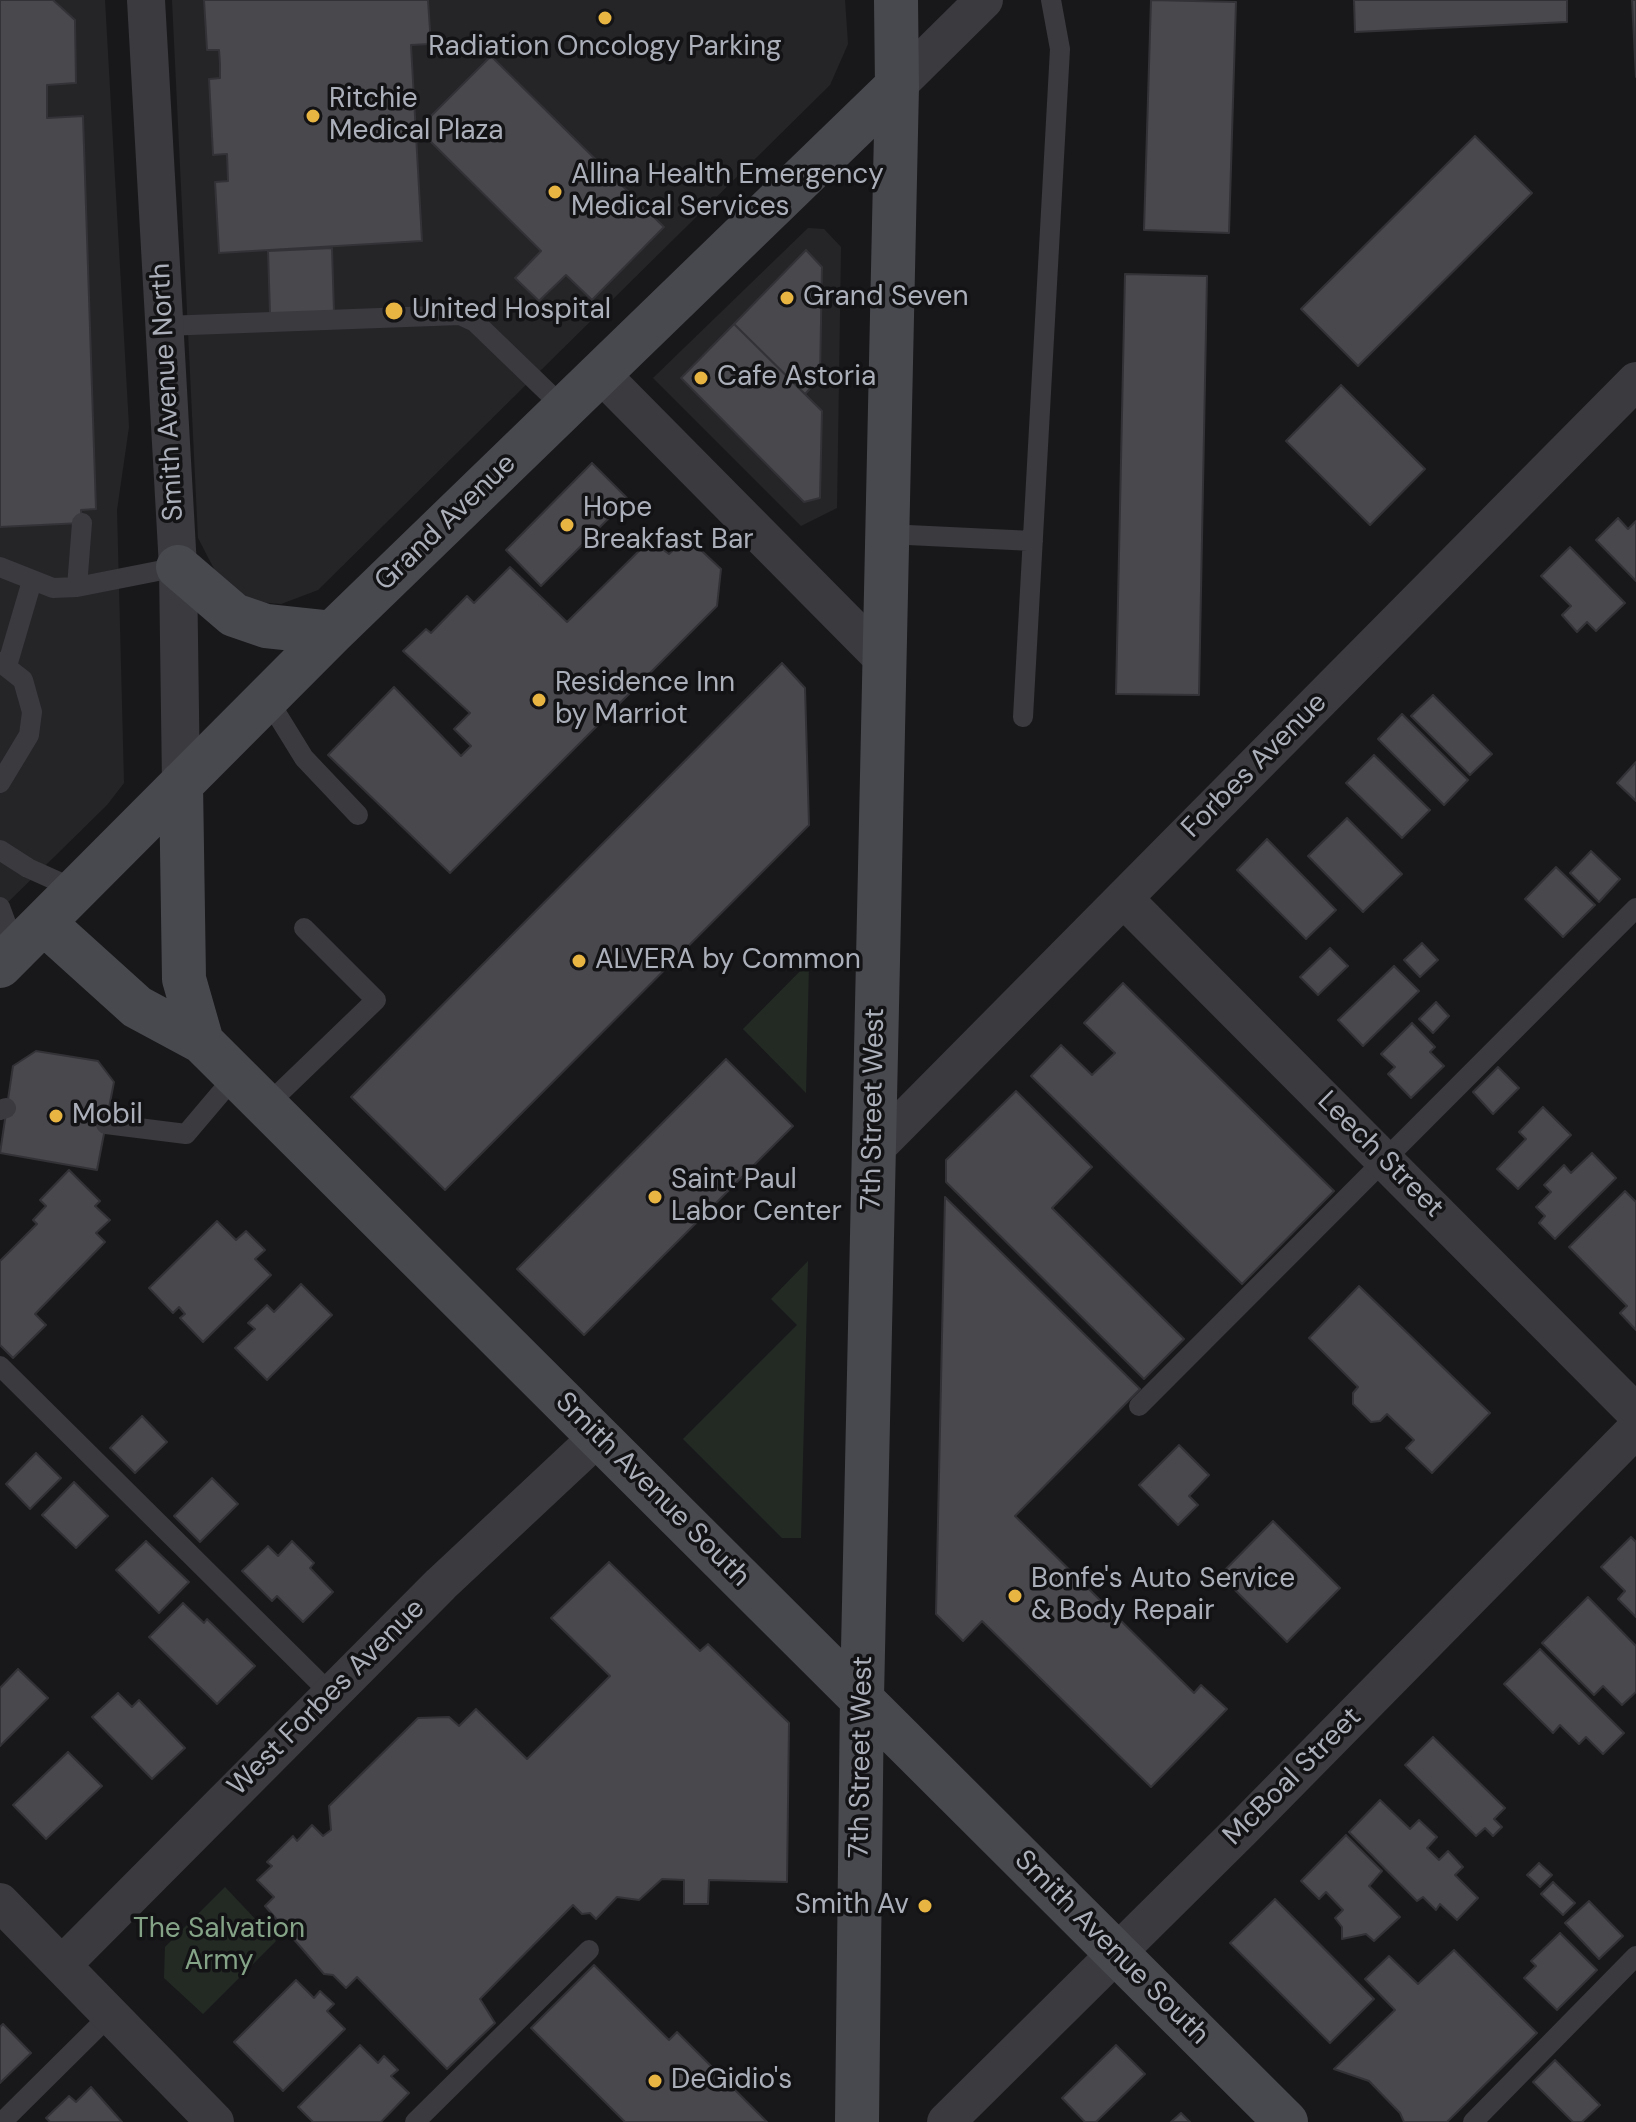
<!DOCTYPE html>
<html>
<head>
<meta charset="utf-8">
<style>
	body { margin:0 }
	canvas { display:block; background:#18181a }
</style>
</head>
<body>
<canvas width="1636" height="2122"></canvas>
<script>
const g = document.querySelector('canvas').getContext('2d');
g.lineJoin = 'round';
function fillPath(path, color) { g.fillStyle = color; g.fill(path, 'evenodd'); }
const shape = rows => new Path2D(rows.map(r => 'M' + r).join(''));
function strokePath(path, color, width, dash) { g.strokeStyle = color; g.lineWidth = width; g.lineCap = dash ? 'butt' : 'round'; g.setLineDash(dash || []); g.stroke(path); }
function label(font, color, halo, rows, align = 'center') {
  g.font = font + ' "DM Sans",sans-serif'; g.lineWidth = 7; g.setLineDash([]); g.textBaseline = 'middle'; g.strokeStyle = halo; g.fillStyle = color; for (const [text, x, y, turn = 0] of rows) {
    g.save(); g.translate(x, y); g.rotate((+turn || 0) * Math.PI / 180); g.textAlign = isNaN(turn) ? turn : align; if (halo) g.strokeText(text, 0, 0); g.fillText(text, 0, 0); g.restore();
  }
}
const built = shape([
	[0,0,105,0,129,427,117,510,124,783,107,805,0,910],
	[172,0,845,0,848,44,830,85,318,590,281,604,258,602,222,584,198,538],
	[808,228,824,229,841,247,837,508,801,526,653,378]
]);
const green = shape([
	[809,962,806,1093,743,1029],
	[808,1261,801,1538,782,1538,683,1439,797,1325,771,1299],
	[225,1887,276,1941,203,2014,164,1978,165,1947]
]);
const building = shape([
	[0,0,53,0,75,20,76,83,47,85,47,118,83,116,96,509,81,510,82,523,0,527,0,0],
	[204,0,428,0,431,44,411,45,422,241,219,253,215,182,228,181,227,154,213,155,209,79,220,78,220,64,219,50,207,50,204,0],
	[1151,0,1236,2,1229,233,1144,230,1151,0],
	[1354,0,1567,0,1567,22,1355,32,1354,0],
	[1632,0,1636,0,1636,77,1632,0],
	[491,56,664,227,592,300,566,275,539,301,515,278,541,251,418,129,491,56],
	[1475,136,1532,193,1358,366,1301,309,1475,136],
	[332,248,334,312,270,314,268,251,332,248],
	[806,250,822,267,820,378,805,394,734,324,806,250],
	[1125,274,1207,276,1199,695,1116,694,1125,274],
	[734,324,822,411,820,498,804,502,681,378,734,324],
	[1341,385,1425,469,1370,525,1286,441,1341,385],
	[592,463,628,499,541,586,506,550,592,463],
	[1618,518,1628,529,1636,521,1636,581,1596,540,1618,518],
	[687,537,721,569,717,606,450,873,328,755,394,687,461,756,471,746,454,729,470,713,403,651,426,629,431,633,467,596,474,603,510,567,567,622,650,540,669,554,687,537],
	[1570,547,1625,603,1596,631,1587,622,1577,632,1562,615,1571,606,1541,576,1570,547],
	[782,663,805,688,809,825,445,1190,351,1097,782,663],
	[1433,695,1492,754,1470,775,1411,716,1433,695],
	[1402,714,1468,780,1444,805,1378,739,1402,714],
	[1374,755,1430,810,1402,838,1346,783,1374,755],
	[1636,762,1636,801,1617,783,1636,762],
	[1347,818,1402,874,1363,912,1308,856,1347,818],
	[1267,839,1336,910,1306,939,1237,870,1267,839],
	[1591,851,1620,879,1599,902,1570,873,1591,851],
	[1556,867,1595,905,1563,937,1525,899,1556,867],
	[1422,943,1438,960,1420,977,1404,960,1422,943],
	[1330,948,1348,966,1318,995,1300,977,1330,948],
	[1394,966,1419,991,1363,1046,1338,1020,1394,966],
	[1123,983,1334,1191,1242,1284,1031,1076,1061,1045,1092,1075,1115,1053,1084,1023,1123,983],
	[1436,1002,1449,1016,1433,1033,1419,1019,1436,1002],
	[1412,1023,1435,1047,1430,1052,1444,1066,1411,1098,1388,1074,1395,1067,1381,1054,1412,1023],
	[36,1051,98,1061,114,1082,97,1170,0,1153,13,1066,36,1051],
	[726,1059,793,1126,584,1335,517,1269,726,1059],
	[1498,1067,1519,1088,1493,1114,1473,1092,1498,1067],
	[1016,1091,1092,1167,1052,1208,1184,1339,1144,1379,946,1182,946,1160,1016,1091],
	[1543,1107,1571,1135,1518,1189,1497,1169,1526,1139,1519,1132,1543,1107],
	[1592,1153,1616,1178,1555,1239,1539,1223,1545,1216,1536,1207,1551,1192,1544,1185,1564,1165,1571,1173,1592,1153],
	[69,1170,100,1201,95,1206,110,1220,96,1233,105,1242,35,1314,46,1325,13,1358,0,1345,0,1261,37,1224,33,1220,46,1206,40,1200,69,1170],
	[1625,1191,1636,1202,1636,1330,1620,1313,1627,1306,1569,1247,1625,1191],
	[945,1197,1140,1389,1015,1516,1194,1693,1201,1685,1227,1709,1151,1787,982,1621,963,1641,936,1614,945,1197],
	[217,1221,236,1240,246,1231,265,1250,255,1259,271,1275,203,1342,180,1318,185,1314,179,1307,173,1313,149,1288,217,1221],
	[301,1284,332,1315,267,1380,235,1348,255,1329,248,1323,267,1305,274,1312,301,1284],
	[1359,1286,1490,1413,1432,1473,1406,1448,1414,1440,1387,1414,1380,1421,1371,1422,1353,1404,1353,1393,1358,1387,1309,1338,1359,1286],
	[142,1416,167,1442,135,1473,110,1448,142,1416],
	[1179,1445,1209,1475,1189,1496,1198,1505,1178,1525,1139,1485,1179,1445],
	[36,1453,61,1478,30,1509,6,1484,36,1453],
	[212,1478,238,1504,200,1542,174,1516,212,1478],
	[74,1482,108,1516,76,1548,42,1515,74,1482],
	[1273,1521,1340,1588,1287,1642,1220,1575,1273,1521],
	[1631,1537,1636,1542,1636,1617,1618,1599,1625,1591,1601,1567,1631,1537],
	[146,1541,189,1582,159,1613,116,1570,146,1541],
	[292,1541,314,1563,310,1568,333,1592,303,1622,277,1596,272,1601,242,1571,268,1546,278,1556,292,1541],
	[609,1562,700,1651,708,1644,789,1723,787,1882,709,1880,708,1904,684,1904,684,1880,662,1879,639,1900,617,1897,596,1919,590,1913,582,1914,573,1905,480,1999,495,2023,447,2069,357,1977,346,1988,333,1975,324,1974,265,1906,274,1897,257,1880,272,1866,267,1862,293,1836,297,1841,312,1825,323,1836,331,1830,329,1806,418,1718,449,1717,459,1726,476,1709,527,1759,610,1676,551,1618,609,1562],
	[1588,1597,1636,1646,1636,1692,1622,1705,1603,1686,1594,1695,1542,1643,1588,1597],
	[183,1603,204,1623,207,1619,255,1666,217,1704,149,1637,183,1603],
	[1540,1649,1624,1733,1603,1754,1586,1737,1579,1744,1560,1725,1553,1733,1504,1684,1540,1649],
	[18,1669,48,1698,0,1746,0,1688,18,1669],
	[118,1693,132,1707,139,1700,185,1748,152,1779,92,1717,118,1693],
	[1433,1737,1505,1808,1494,1819,1502,1827,1493,1836,1485,1828,1476,1836,1405,1765,1433,1737],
	[68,1752,102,1786,46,1839,13,1805,68,1752],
	[1380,1800,1410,1829,1419,1820,1437,1837,1427,1848,1439,1860,1448,1851,1463,1867,1455,1875,1478,1898,1457,1920,1440,1904,1436,1910,1423,1897,1417,1901,1349,1832,1380,1800],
	[1346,1835,1382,1871,1369,1886,1400,1917,1374,1941,1366,1934,1342,1939,1342,1927,1335,1918,1343,1910,1326,1892,1319,1899,1301,1881,1346,1835],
	[1539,1863,1552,1875,1540,1887,1527,1875,1539,1863],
	[1553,1882,1575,1903,1563,1915,1541,1894,1553,1882],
	[1275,1899,1374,1999,1330,2043,1230,1943,1275,1899],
	[1589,1901,1623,1936,1599,1959,1565,1923,1589,1901],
	[1560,1933,1597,1970,1557,2010,1524,1978,1536,1966,1531,1961,1560,1933],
	[1454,1950,1537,2033,1447,2122,1404,2122,1400,2113,1369,2081,1334,2069,1395,2010,1365,1979,1389,1956,1418,1984,1454,1950],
	[594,1965,669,2040,677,2032,767,2122,625,2122,531,2028,594,1965],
	[296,1980,314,1998,320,1991,334,2004,327,2011,345,2029,283,2091,234,2042,296,1980],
	[3,2024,31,2053,0,2083,0,2027,3,2024],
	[360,2045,378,2063,384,2056,398,2070,391,2076,409,2093,381,2122,313,2122,298,2107,360,2045],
	[1116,2045,1145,2074,1096,2122,1085,2122,1062,2098,1116,2045],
	[1555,2060,1600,2105,1582,2122,1573,2122,1533,2082,1555,2060],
	[91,2087,122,2122,50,2122,46,2118,69,2096,76,2102,91,2087],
	[1181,2113,1190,2122,1171,2122,1181,2113]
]);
const lane = shape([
	[164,326,460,315,475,322,564,408],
	[887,534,1033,541],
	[0,567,53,588,77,587,178,567],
	[77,587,82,523],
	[0,662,23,680,32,712,29,735,0,783],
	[7,666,32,581],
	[267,698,304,758,358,815],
	[1023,717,1060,49,1051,0],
	[0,850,28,868,77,890],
	[0,907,16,950],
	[266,1106,376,1000,304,928],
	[0,1110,6,1108],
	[106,1124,186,1134,236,1075],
	[0,1366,331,1694],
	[1139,1406,1636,908],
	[2,2122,110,2015],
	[415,2122,589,1950],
	[1473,2122,1636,1956]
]);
const street = shape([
	[146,0,178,567,181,784],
	[897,86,984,0],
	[600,373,884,660],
	[1124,899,1636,1413],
	[874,1150,1636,381],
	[0,1902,215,2122],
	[62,1965,441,1584,598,1437],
	[946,2122,1242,1829,1636,1429]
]);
const secondary = shape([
	[178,567,234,615,266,626,332,633],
	[181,784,184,979,202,1042,1286,2122],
	[44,923,137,1007,202,1042],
	[0,966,332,633,897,86],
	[857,2122,862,1696,897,86,896,0]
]);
const markers = [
	[605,18,8,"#e8b543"],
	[313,116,8,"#e8b543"],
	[555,192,8,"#e8b543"],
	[787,298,8,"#e8b543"],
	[394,311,10,"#e8b543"],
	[701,378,8,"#e8b543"],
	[567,525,8,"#e8b543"],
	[539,700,8,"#e8b543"],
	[579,961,8,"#e8b543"],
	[56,1116,8,"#e8b543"],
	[655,1197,8,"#e8b543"],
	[1015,1596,8,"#e8b543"],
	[925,1906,8,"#e8b543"],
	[655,2081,8,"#e8b543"]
];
const poiNames = [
	["Radiation Oncology Parking",605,48,"center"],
	["Ritchie",329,100],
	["Medical Plaza",329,132],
	["Allina Health Emergency",571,176],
	["Medical Services",571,208],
	["Grand Seven",803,298],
	["United Hospital",412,311],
	["Cafe Astoria",717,378],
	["Hope",583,509],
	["Breakfast Bar",583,541],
	["Residence Inn",555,684],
	["by Marriot",555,716],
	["ALVERA by Common",595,961],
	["Mobil",72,1116],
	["Saint Paul",671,1181],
	["Labor Center",671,1213],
	["Bonfe's Auto Service",1031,1580],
	["& Body Repair",1031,1612],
	["Smith Av",909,1906,"right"],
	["DeGidio's",671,2081]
];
const streetNames = [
	["Smith Avenue North",168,392,-93],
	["Grand Avenue",446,523,-44],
	["Forbes Avenue",1255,766,-45],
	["7th Street West",874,1109,-89],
	["Leech Street",1380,1155,45],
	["Smith Avenue South",652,1490,45],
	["West Forbes Avenue",327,1698,-45],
	["7th Street West",862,1757,-89],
	["McBoal Street",1293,1777,-45],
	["Smith Avenue South",1111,1948,45]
];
const parkNames = [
	["The Salvation",219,1930],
	["Army",219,1962]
];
fillPath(built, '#252427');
fillPath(green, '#232a24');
fillPath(building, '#48484d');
strokePath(building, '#333236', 2);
strokePath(lane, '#3a3a3f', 20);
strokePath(street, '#3a3a3f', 38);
strokePath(secondary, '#48494f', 44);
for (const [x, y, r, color] of markers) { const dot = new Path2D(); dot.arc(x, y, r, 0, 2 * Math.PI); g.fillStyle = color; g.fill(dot); strokePath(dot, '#131315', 3); }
label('28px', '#abafb9', '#131315', poiNames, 'left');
label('28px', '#abafb9', '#131315', streetNames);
label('28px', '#84a387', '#131315', parkNames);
</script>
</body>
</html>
